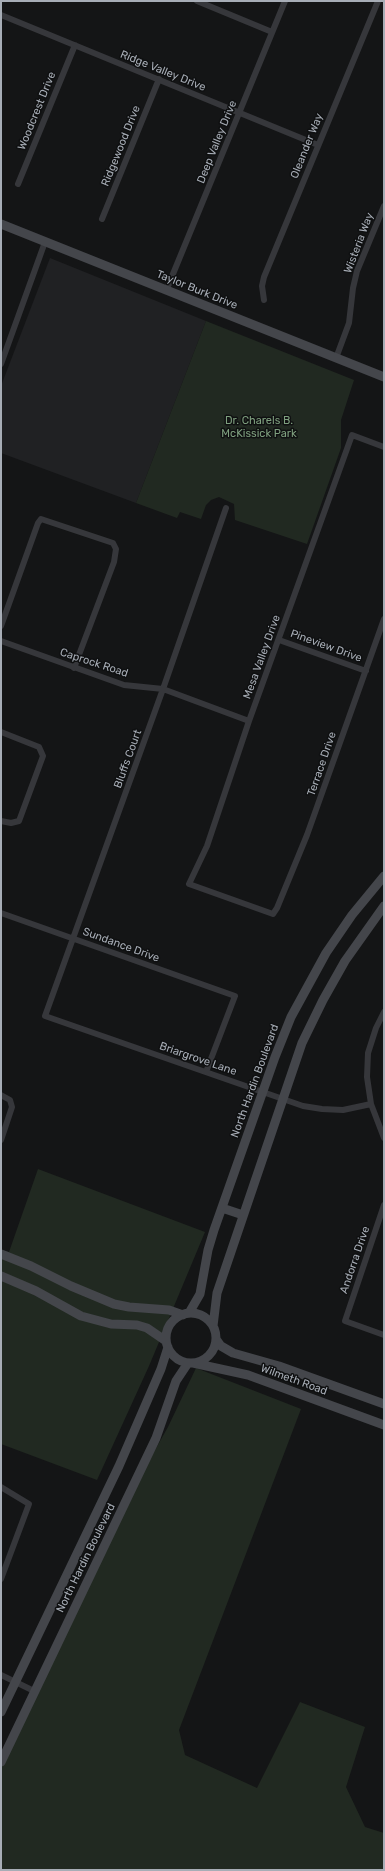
<!DOCTYPE html>
<html>
<head>
<meta charset="utf-8">
<style>
	body { margin:0 }
	#map { position:relative; width:385px; height:1871px; overflow:hidden; background:#141516; font-family:Rubik,sans-serif }
	canvas { display:block }
	.frame { position:absolute; inset:0; border:2px solid #a7adb6; pointer-events:none }
</style>
</head>
<body>
<div id="map">
<canvas width="385" height="1871"></canvas>
<div class="frame"></div>
</div>
<script>
const g = document.querySelector('canvas').getContext('2d');
g.lineJoin = 'round';
function fillPath(path, color) { g.fillStyle = color; g.fill(path, 'evenodd'); }
const shape = rows => new Path2D(rows.map(r => 'M' + r).join(''));
function strokePath(path, color, width, dash) { g.strokeStyle = color; g.lineWidth = width; g.lineCap = dash ? 'butt' : 'round'; g.setLineDash(dash || []); g.stroke(path); }
function label(font, color, halo, rows, align = 'center') {
  g.font = font + ' Rubik,sans-serif'; g.lineWidth = 3; g.setLineDash([]); g.textBaseline = 'middle'; g.strokeStyle = halo; g.fillStyle = color; for (const [text, x, y, turn = 0] of rows) {
    g.save(); g.translate(x, y); g.rotate((+turn || 0) * Math.PI / 180); g.textAlign = isNaN(turn) ? turn : align; if (halo) g.strokeText(text, 0, 0); g.fillText(text, 0, 0); g.restore();
  }
}
const built = shape([
	[50,258,206,321,136,503,1,453,1,386]
]);
const green = shape([
	[206,321,354,380,341,420,341,448,307,544,235,520,234,504,219,497,211,500,206,505,201,519,180,512,177,518,136,503],
	[38,1169,205,1232,149,1366,97,1480,1,1444,1,1250,9,1252],
	[196,1368,301,1409,179,1730,185,1755,257,1788,300,1702,365,1727,346,1787,365,1827,384,1833,384,1870,1,1870,1,1757,125,1503,168,1427]
]);
const street = shape([
	[197,1,272,32],
	[1,15,318,145],
	[18,184,75,45],
	[102,219,159,79],
	[166,291,285,1],
	[264,300,262,286,264,277,378,1],
	[336,358,349,323,353,288,357,271,384,206],
	[1,364,45,242],
	[384,447,352,435,249,721,207,846,189,884,273,914,277,908,307,835,384,619],
	[226,508,163,689,45,1016,303,1106,322,1109,343,1110,371,1104],
	[1,626,38,523,41,519,113,543,116,549,114,562,74,668],
	[279,640,366,671],
	[1,641,124,685,163,689,249,721],
	[1,732,39,747,43,756,19,821,11,823,1,821],
	[1,913,235,996,206,1072],
	[384,1012,376,1028,368,1053,367,1077,371,1104,384,1138],
	[1,1095,10,1100,12,1107,1,1140],
	[384,1205,345,1321,384,1335],
	[1,1487,29,1504,1,1579],
	[1,1675,34,1691]
]);
const secondary = shape([
	[1,224,384,377],
	[222,1208,243,1215],
	[1,1254,31,1266,71,1286,114,1304,129,1307,169,1310,183,1315],
	[1,1276,36,1291,81,1316,111,1324,137,1325,147,1328,166,1341],
	'166 1338a25 25 0 1 1 50 0a25 25 0 1 1-50 0Z',
	[189,1313,200,1294,208,1250,214,1230,275,1057,291,1017,326,953,352,915,384,876],
	[213,1326,217,1293,302,1043,323,1000,345,961,384,906],
	[216,1339,221,1346,233,1353,279,1366,384,1404],
	[193,1363,248,1375,384,1425],
	[1,1712,119,1466,161,1369,168,1347],
	[1,1762,156,1438,176,1381,188,1363]
]);
const streetNames = [
	["Ridge Valley Drive",163,71,22],
	["Woodcrest Drive",37,111,-68],
	["Deep Valley Drive",217,142,-68],
	["Ridgewood Drive",121,146,-68],
	["Oleander Way",307,146,-68],
	["Wisteria Way",359,243,-69],
	["Taylor Burk Drive",197,290,22],
	["Pineview Drive",326,646,20],
	["Mesa Valley Drive",262,657,-70],
	["Caprock Road",94,663,18],
	["Bluffs Court",128,759,-70],
	["Terrace Drive",322,764,-71],
	["Sundance Drive",121,945,20],
	["Briargrove Lane",198,1059,19],
	["North Hardin Boulevard",255,1081,-70],
	["Andorra Drive",355,1260,-71],
	["Wilmeth Road",294,1380,20],
	["North Hardin Boulevard",86,1558,-64]
];
const parkNames = [
	["Dr. Charels B.",259,421],
	["McKissick Park",259,434]
];
fillPath(built, '#202123');
fillPath(green, '#212921');
strokePath(street, '#36373b', 6);
strokePath(secondary, '#44464b', 9);
label('11px', '#a7adb6', '#0f1011', streetNames);
label('11px', '#7fa07f', '#0f1011', parkNames);
</script>
</body>
</html>
